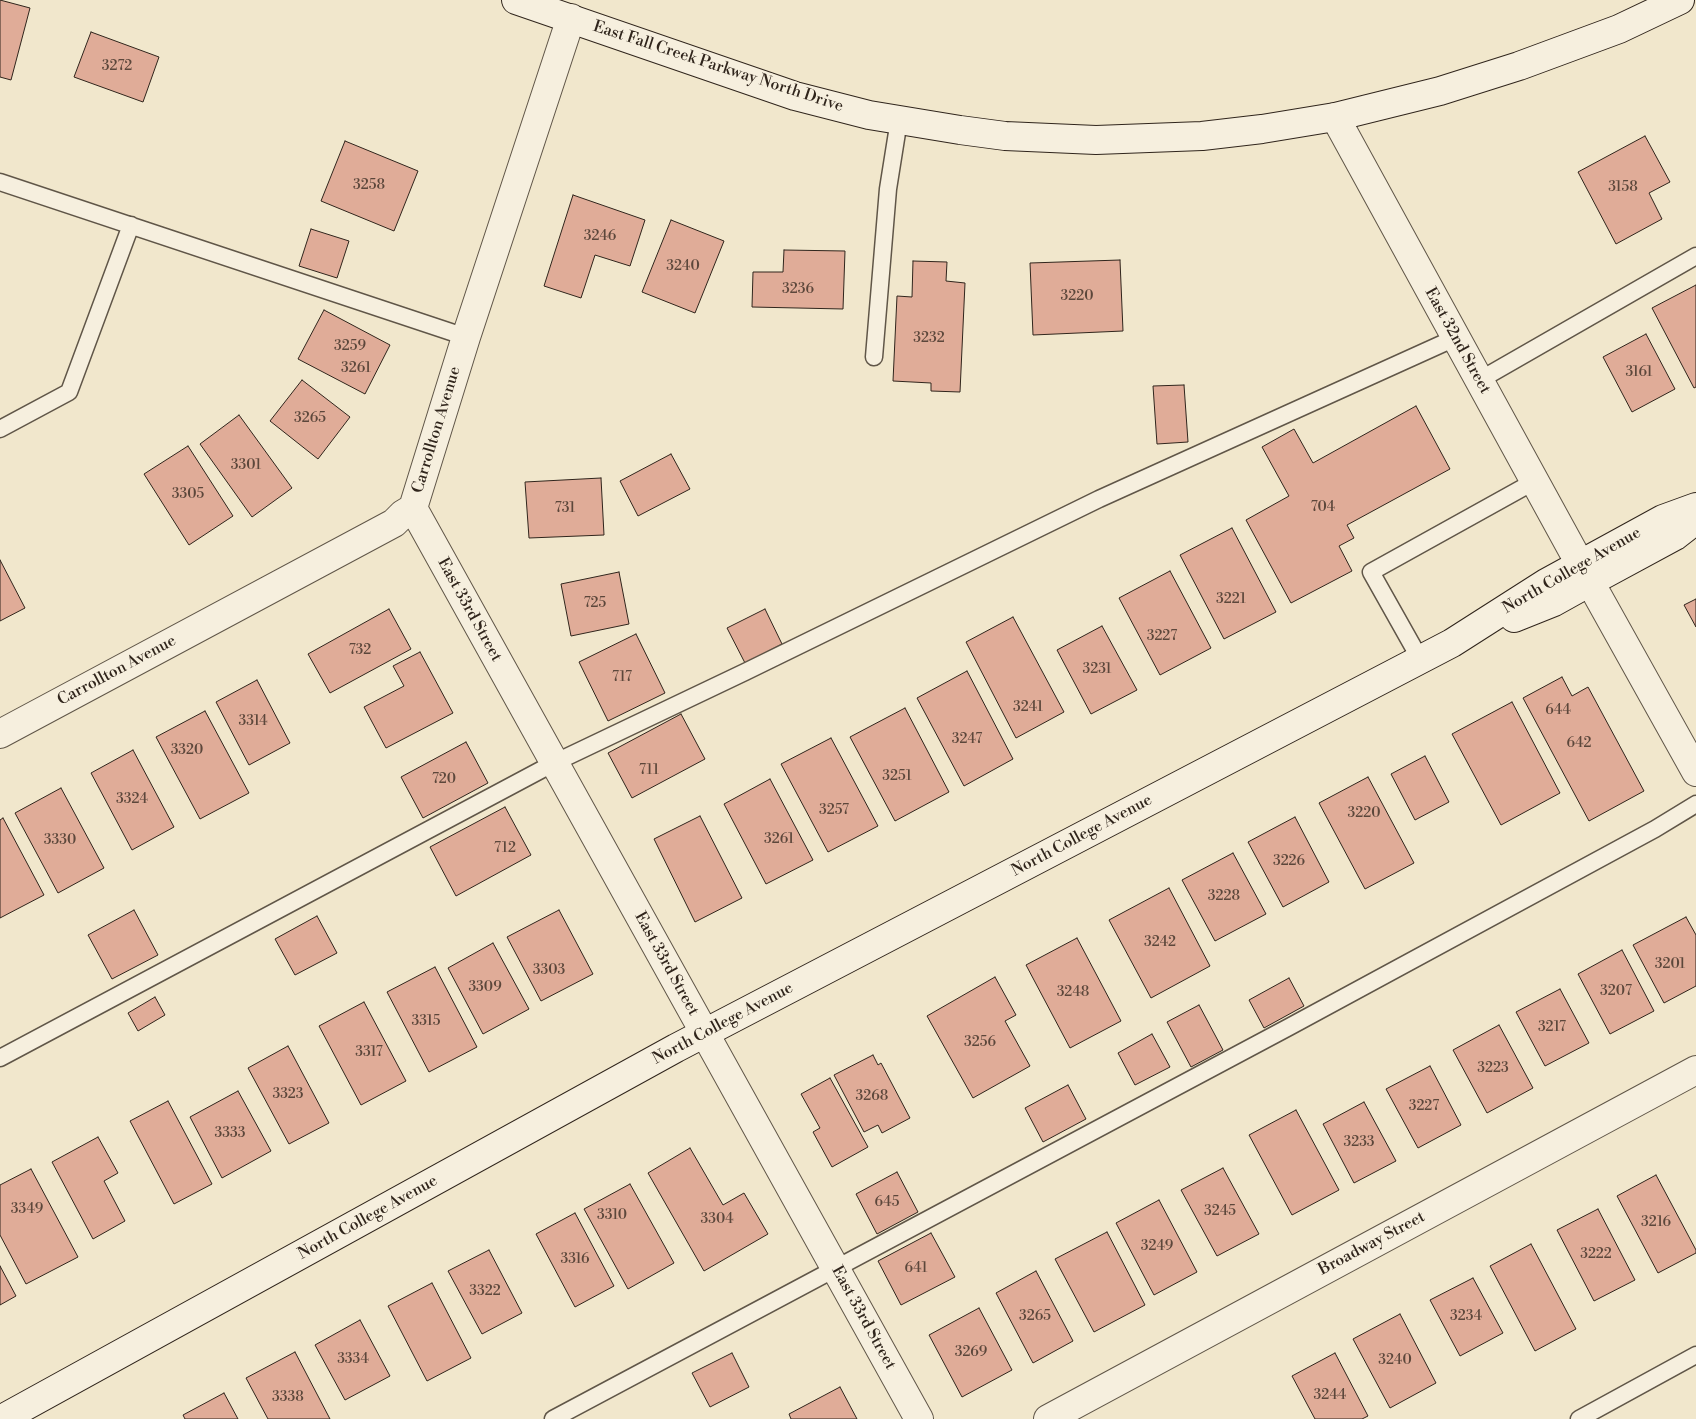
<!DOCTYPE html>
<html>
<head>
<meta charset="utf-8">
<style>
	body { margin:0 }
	canvas { display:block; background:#f1e7cc }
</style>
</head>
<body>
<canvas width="1696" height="1419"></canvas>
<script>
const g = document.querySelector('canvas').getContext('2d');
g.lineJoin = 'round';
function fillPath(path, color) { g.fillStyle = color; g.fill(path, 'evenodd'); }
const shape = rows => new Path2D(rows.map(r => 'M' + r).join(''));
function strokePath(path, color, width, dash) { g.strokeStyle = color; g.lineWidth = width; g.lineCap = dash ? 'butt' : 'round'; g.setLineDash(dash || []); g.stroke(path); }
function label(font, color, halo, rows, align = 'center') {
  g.font = font + ' "Libre Bodoni",serif'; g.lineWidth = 4; g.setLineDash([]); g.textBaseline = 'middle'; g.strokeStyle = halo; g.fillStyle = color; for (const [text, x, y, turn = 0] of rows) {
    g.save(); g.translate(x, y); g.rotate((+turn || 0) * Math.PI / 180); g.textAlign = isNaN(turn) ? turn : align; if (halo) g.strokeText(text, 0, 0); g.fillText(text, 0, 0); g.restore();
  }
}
const building = shape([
	[0,0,30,8,11,80,0,77,0,0],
	[91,32,159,57,143,102,74,77,91,32],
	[1645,136,1670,182,1649,193,1662,219,1616,244,1578,172,1645,136],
	[345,141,418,171,394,231,321,201,345,141],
	[573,195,645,220,630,266,595,255,581,298,544,286,573,195],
	[671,220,724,241,695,313,642,292,671,220],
	[311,229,349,241,337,278,299,266,311,229],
	[784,250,845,251,843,309,752,307,753,272,783,272,784,250],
	[1120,260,1123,331,1033,335,1030,263,1120,260],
	[913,261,947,262,946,281,965,283,960,392,931,391,931,383,893,381,897,296,912,297,913,261],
	[1696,285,1696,387,1694,388,1652,308,1696,285],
	[324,310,390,345,365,394,298,359,324,310],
	[1646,334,1675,389,1632,412,1603,357,1646,334],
	[302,380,350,417,318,459,270,421,302,380],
	[1184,385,1188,442,1157,444,1153,386,1184,385],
	[1416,406,1450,469,1347,525,1354,538,1339,546,1352,571,1291,603,1246,520,1289,496,1262,447,1294,429,1313,463,1416,406],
	[239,415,292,488,252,517,200,444,239,415],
	[188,446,233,516,189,545,144,474,188,446],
	[671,454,690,489,638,516,620,481,671,454],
	[601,478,604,535,529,538,525,482,601,478],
	[1232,528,1276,612,1224,639,1180,555,1232,528],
	[0,560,25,608,0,621,0,560],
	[1170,571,1211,648,1160,675,1119,598,1170,571],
	[619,572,629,624,571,636,561,584,619,572],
	[1696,599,1696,627,1684,605,1696,599],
	[389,609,411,649,330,693,308,654,389,609],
	[765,609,782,644,745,663,727,628,765,609],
	[1013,617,1064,712,1016,738,966,642,1013,617],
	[1102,626,1137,690,1091,714,1057,650,1102,626],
	[636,634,665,693,608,721,579,662,636,634],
	[420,652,453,713,386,748,364,707,404,686,393,666,420,652],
	[967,671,1013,759,964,786,917,698,967,671],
	[1562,677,1572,696,1588,687,1644,791,1589,821,1523,698,1562,677],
	[257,680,290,743,249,765,216,702,257,680],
	[1512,702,1560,793,1501,825,1452,734,1512,702],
	[905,708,949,792,895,821,850,737,905,708],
	[205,711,249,793,200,819,156,737,205,711],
	[681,714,705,759,632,798,608,753,681,714],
	[831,738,878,826,828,852,781,764,831,738],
	[466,742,488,783,423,818,401,777,466,742],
	[133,750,174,827,132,850,91,773,133,750],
	[1425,756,1449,802,1415,820,1391,774,1425,756],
	[1368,777,1414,863,1365,889,1319,803,1368,777],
	[770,779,813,860,766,884,724,804,770,779],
	[61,788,104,868,58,893,15,813,61,788],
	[505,807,531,855,456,896,430,847,505,807],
	[700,816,742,898,695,922,654,839,700,816],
	[1295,817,1329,882,1283,907,1248,842,1295,817],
	[3,818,44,895,0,918,0,820,3,818],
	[1233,853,1266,914,1215,941,1182,880,1233,853],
	[1169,888,1210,966,1151,998,1109,920,1169,888],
	[134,910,158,955,112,979,88,935,134,910],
	[559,910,593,974,541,1001,507,937,559,910],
	[317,916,337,953,295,975,275,939,317,916],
	[1686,917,1696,935,1696,986,1664,1003,1633,945,1686,917],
	[1077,938,1121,1021,1070,1048,1026,965,1077,938],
	[493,943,529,1009,483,1034,448,968,493,943],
	[1622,950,1654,1011,1610,1034,1578,974,1622,950],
	[435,967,477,1047,429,1072,387,992,435,967],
	[995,977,1016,1015,1005,1021,1030,1066,973,1098,927,1016,995,977],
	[1289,978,1304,1006,1264,1028,1249,1000,1289,978],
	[1560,989,1589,1043,1545,1066,1516,1012,1560,989],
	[155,997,165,1015,138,1031,128,1013,155,997],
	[364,1002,406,1081,361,1105,319,1026,364,1002],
	[1199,1005,1223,1050,1191,1067,1167,1022,1199,1005],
	[1499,1025,1533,1088,1487,1113,1453,1050,1499,1025],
	[1152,1034,1170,1067,1135,1085,1118,1053,1152,1034],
	[288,1046,329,1123,289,1144,248,1068,288,1046],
	[873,1055,878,1065,881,1063,910,1118,882,1133,878,1125,864,1132,834,1075,873,1055],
	[1430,1066,1461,1125,1418,1148,1386,1089,1430,1066],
	[830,1078,868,1147,832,1167,813,1132,820,1128,801,1094,830,1078],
	[1068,1085,1086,1119,1043,1142,1025,1108,1068,1085],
	[238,1091,271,1151,222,1178,190,1117,238,1091],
	[168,1101,212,1184,174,1204,130,1121,168,1101],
	[1364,1102,1396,1161,1354,1183,1323,1124,1364,1102],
	[1296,1110,1339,1190,1292,1215,1249,1135,1296,1110],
	[98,1137,118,1173,104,1181,125,1221,93,1239,52,1162,98,1137],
	[690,1148,723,1205,744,1193,768,1234,704,1271,648,1173,690,1148],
	[1223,1168,1259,1234,1217,1256,1181,1190,1223,1168],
	[31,1169,78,1257,26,1284,0,1235,0,1185,31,1169],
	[897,1172,918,1212,877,1234,856,1194,897,1172],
	[1656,1175,1696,1250,1696,1253,1658,1273,1617,1196,1656,1175],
	[630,1184,674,1263,628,1289,584,1209,630,1184],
	[1159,1200,1197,1272,1154,1295,1116,1223,1159,1200],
	[1598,1209,1635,1280,1594,1301,1557,1230,1598,1209],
	[575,1213,614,1286,575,1307,536,1234,575,1213],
	[1107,1232,1145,1305,1094,1332,1055,1259,1107,1232],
	[931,1233,955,1277,901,1305,878,1261,931,1233],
	[1531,1244,1576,1329,1535,1351,1490,1266,1531,1244],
	[489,1250,522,1313,482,1334,448,1271,489,1250],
	[0,1266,16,1296,0,1305,0,1266],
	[1036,1271,1073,1341,1033,1363,996,1293,1036,1271],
	[1473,1278,1503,1333,1460,1356,1430,1300,1473,1278],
	[432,1283,471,1358,427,1381,388,1306,432,1283],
	[979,1308,1012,1370,962,1397,929,1335,979,1308],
	[1400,1314,1436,1383,1390,1408,1353,1339,1400,1314],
	[360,1320,390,1376,345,1400,315,1345,360,1320],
	[295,1352,330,1419,268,1419,246,1378,295,1352],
	[732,1353,749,1387,710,1407,692,1373,732,1353],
	[1335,1353,1368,1416,1362,1419,1315,1419,1292,1376,1335,1353],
	[840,1387,857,1419,791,1419,789,1414,840,1387],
	[224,1393,238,1419,185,1419,183,1415,224,1393]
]);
const lane = shape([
	[0,182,466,337],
	[874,357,888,189,899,120],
	[1478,381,1696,256],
	[0,429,69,392,131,225],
	[1420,659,1371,572,1535,481],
	[0,1058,554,763,745,672,1099,499,1455,338],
	[553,1419,1289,1027,1655,829,1696,804],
	[1579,1419,1696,1355]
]);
const street = shape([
	[1335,117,1580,564],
	[413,508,919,1419],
	[1590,582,1696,772],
	[0,734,394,523,403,514,413,508,466,337,571,18],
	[1048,1419,1696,1070]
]);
const secondary = shape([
	[516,0,795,96,869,115,960,130,1005,136,1096,140,1202,136,1262,129,1335,117,1440,91,1519,66,1619,29,1680,0],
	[1514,618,1554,602,1590,582,1675,536,1696,520],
	[2,1419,676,1048,1452,643,1546,583,1663,519,1696,507]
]);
const numberNames = [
	["3272",117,67],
	["3258",369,186],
	["3158",1623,188],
	["3246",600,237],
	["3240",683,267],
	["3236",798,290],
	["3220",1077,297],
	["3232",929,339],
	["3259",350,347],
	["3261",356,369],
	["3161",1639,373],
	["3265",310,419],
	["3301",246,466],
	["3305",188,495],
	["704",1323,508],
	["731",565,509],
	["3221",1231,600],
	["725",595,604],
	["3227",1162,637],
	["732",360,651],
	["3231",1097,670],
	["717",622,678],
	["3241",1028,708],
	["644",1558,711],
	["3314",253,722],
	["3247",967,740],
	["642",1579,744],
	["3320",187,751],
	["711",649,771],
	["3251",897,777],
	["720",444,780],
	["3324",132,800],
	["3257",834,811],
	["3220",1364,814],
	["3261",779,840],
	["3330",60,841],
	["712",505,849],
	["3226",1289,862],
	["3228",1224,897],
	["3242",1160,943],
	["3201",1670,965],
	["3303",549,971],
	["3309",485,988],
	["3207",1616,992],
	["3248",1073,993],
	["3315",426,1022],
	["3217",1552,1028],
	["3256",980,1043],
	["3317",369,1053],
	["3223",1493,1069],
	["3323",288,1095],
	["3268",872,1097],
	["3227",1424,1107],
	["3333",230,1134],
	["3233",1359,1143],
	["645",887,1203],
	["3349",27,1210],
	["3245",1220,1212],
	["3310",612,1216],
	["3304",717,1220],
	["3216",1656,1223],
	["3249",1157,1247],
	["3222",1596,1255],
	["3316",575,1260],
	["641",916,1269],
	["3322",485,1292],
	["3265",1035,1317],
	["3234",1466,1317],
	["3269",971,1353],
	["3334",353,1360],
	["3240",1395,1361],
	["3244",1330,1396],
	["3338",288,1398]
];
const streetNames = [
	["East Fall Creek Parkway North Drive",718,67,18],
	["East 32nd Street",1457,341,61],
	["Carrollton Avenue",437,430,-73],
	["North College Avenue",1572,571,-30],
	["East 33rd Street",469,610,61],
	["Carrollton Avenue",117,671,-28],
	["North College Avenue",1082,836,-28],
	["East 33rd Street",666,964,61],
	["North College Avenue",723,1024,-28],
	["North College Avenue",368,1218,-29],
	["Broadway Street",1372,1244,-28],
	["East 33rd Street",863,1318,61]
];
fillPath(building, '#e0ac98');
strokePath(building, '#30251c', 1);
strokePath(lane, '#605648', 19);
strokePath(street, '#605648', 30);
strokePath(secondary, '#30251c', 30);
strokePath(lane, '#f6efde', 16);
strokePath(street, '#f6efde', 28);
strokePath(secondary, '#f6efde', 28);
label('14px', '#5c473b', null, numberNames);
label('16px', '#30251c', '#f6efde', streetNames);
</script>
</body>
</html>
